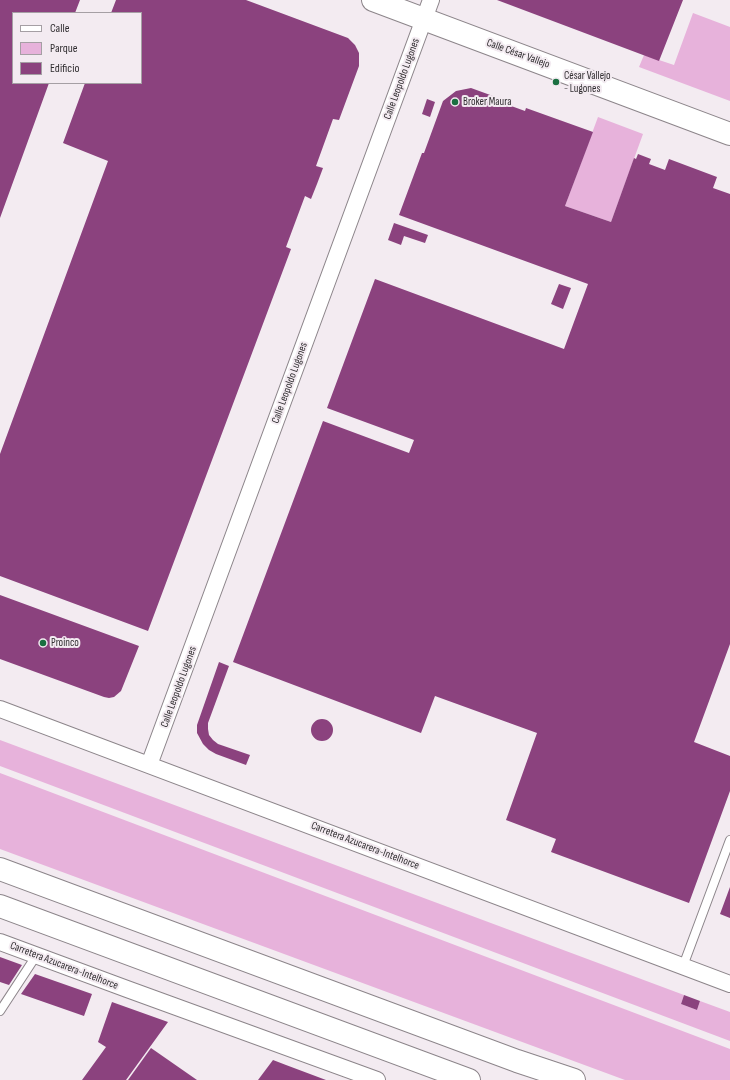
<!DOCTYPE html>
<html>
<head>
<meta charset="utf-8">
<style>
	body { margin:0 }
	#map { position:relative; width:730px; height:1080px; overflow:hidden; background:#f3ebf1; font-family:"Sofia Sans Condensed",sans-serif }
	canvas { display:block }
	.legend { position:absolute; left:12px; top:12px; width:130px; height:72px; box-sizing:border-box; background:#f3ebf1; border:1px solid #a59fa4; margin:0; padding:5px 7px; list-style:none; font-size:12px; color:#312e31 }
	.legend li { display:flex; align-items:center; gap:8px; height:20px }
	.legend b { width:20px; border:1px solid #a59fa4 }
</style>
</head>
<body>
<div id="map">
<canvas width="730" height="1080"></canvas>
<ul class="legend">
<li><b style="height:5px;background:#fff"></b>Calle</li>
<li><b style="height:11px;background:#e7b2db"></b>Parque</li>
<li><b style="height:11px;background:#8b427e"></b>Edificio</li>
</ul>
</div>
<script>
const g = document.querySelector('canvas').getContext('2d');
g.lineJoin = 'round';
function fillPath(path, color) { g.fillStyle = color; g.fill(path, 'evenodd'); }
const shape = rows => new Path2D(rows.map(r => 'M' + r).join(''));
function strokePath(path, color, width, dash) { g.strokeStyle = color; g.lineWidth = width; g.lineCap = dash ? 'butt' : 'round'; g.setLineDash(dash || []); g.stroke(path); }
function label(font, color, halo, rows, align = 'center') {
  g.font = font + ' "Sofia Sans Condensed",sans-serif'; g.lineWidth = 4; g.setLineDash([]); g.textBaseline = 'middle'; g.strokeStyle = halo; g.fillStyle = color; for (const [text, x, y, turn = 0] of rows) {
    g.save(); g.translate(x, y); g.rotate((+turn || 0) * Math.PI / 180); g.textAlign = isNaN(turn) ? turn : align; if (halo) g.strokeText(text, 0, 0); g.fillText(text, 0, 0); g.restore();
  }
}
const green = shape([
	[693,13,730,27,730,101,639,67,644,55,674,65],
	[598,117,643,134,611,222,565,206],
	[0,740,684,995,681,1004,697,1010,700,1001,730,1012,730,1041,0,766],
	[0,773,730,1049,730,1080,625,1080,0,849]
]);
const building = shape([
	[0,0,80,0,75,13,13,13,13,83,49,83,0,218],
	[116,0,246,0,348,38,355,45,359,53,359,66,339,120,333,119,316,166,323,168,317,184,311,199,305,196,286,247,291,249,148,631,0,576,0,454,108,161,63,143,85,83,141,83,141,13,111,13],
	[497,0,683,0,659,61],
	[471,88,493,96,492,99,525,111,526,108,593,132,565,206,611,222,634,158,636,159,638,154,651,159,649,164,665,170,669,159,717,177,713,188,730,194,730,644,694,742,730,756,730,791,689,903,551,852,556,839,506,820,537,733,435,696,421,733,233,662,323,421,409,453,414,440,327,408,375,279,564,349,588,284,399,215,422,153,424,153,443,101,456,91],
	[427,99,435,102,430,117,422,114],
	[394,223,428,235,425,243,404,236,401,245,388,240],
	[559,284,571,288,563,309,551,304],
	[0,595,139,646,121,691,114,697,109,698,104,697,0,659],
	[219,662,229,666,208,723,208,729,209,735,213,740,218,744,250,755,246,765,216,754,209,750,203,744,197,733,197,725],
	'311 730a11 11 0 1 1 22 0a11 11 0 1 1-22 0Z',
	[730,887,730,918,720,914],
	[0,957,22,965,9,985,0,982],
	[35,974,92,994,84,1016,21,994],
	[684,995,700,1001,697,1010,681,1004],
	[112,1002,168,1022,126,1080,82,1080,106,1047,98,1042],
	[151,1048,197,1080,128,1080],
	[273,1060,286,1065,326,1080,258,1080]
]);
const lane = shape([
	[683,966,730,840],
	[0,1011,36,956]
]);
const street = shape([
	[0,709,730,984],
	[149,765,431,0],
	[0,942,127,989,377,1080]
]);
const secondary = shape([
	[373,0,730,134]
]);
const primary = shape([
	[0,869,517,1061,574,1080],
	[0,906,469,1080]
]);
const markers = [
	[556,82,4,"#1a6f41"],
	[455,102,4,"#1a6f41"],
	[43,643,4,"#1a6f41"]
];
const streetNames = [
	["Calle César Vallejo",518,54,20],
	["Calle Leopoldo Lugones",402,79,-70],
	["Calle Leopoldo Lugones",290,383,-70],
	["Calle Leopoldo Lugones",179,687,-70],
	["Carretera Azucarera-Intelhorce",365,846,21],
	["Carretera Azucarera-Intelhorce",64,966,21]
];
const poiNames = [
	["César Vallejo",564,76],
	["- Lugones",564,89],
	["Broker Maura",463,102],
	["Proinco",51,643]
];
fillPath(green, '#e7b2db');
fillPath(building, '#8b427e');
strokePath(lane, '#8c858a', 10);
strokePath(street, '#8c858a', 18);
strokePath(secondary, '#8c858a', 24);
strokePath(primary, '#8c858a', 24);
strokePath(lane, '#fff', 8);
strokePath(street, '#fff', 16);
strokePath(secondary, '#fff', 22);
strokePath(primary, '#fff', 22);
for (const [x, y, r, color] of markers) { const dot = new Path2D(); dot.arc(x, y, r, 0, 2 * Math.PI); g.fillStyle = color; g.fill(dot); strokePath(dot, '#f3ebf1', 1.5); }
label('11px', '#312e31', '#f3ebf1', streetNames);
label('11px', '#312e31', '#f3ebf1', poiNames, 'left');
</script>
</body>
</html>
